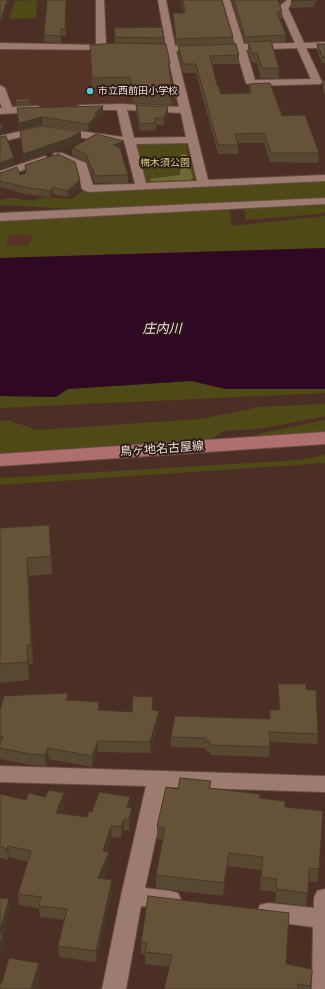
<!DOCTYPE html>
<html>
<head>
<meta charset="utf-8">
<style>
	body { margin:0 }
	canvas { display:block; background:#4c2f24 }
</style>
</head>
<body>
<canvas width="325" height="989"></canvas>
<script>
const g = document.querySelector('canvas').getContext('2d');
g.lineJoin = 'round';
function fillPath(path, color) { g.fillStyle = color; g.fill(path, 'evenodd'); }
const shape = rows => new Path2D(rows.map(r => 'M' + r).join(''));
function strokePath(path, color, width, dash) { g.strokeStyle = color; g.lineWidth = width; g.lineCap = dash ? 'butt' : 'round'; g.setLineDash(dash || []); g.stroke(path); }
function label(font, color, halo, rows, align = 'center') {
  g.font = font + ' Mulish,"Noto Sans JP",sans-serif'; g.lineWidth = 3.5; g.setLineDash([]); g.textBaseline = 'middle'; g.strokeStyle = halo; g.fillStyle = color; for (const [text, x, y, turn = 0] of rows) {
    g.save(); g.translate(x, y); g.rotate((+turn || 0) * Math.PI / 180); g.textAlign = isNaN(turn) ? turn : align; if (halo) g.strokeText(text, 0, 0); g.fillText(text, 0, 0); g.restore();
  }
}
const built = shape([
	[0,49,163,53,167,54,178,106,121,105,16,107,12,106,0,78],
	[10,234,35,235,27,246,4,246]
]);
const green = shape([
	[37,0,36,18,9,19,14,1],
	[181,142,186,144,195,179,192,181,153,183,147,182,135,144,139,143],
	[325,180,325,198,91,210,0,205,0,200,12,198,34,201,43,197,71,199,83,191],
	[325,205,325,212,320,214,246,220,244,208],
	[229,208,232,226,325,216,325,248,0,258,0,218],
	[10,234,34,235,27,246,5,246],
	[191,381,226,389,325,389,325,393,0,408,0,396,55,397,67,389],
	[325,404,325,416,259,429,223,431,212,439,0,453,0,421,8,420,37,430,201,419,259,407],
	[325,420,325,433,259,436,258,434],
	[325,455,325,463,0,485,0,478,299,460]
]);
const forest = shape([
	[181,154,186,154,193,178,190,180,150,181,151,179,156,178,180,175]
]);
const water = shape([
	[325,248,325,389,226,389,191,381,68,389,56,397,0,396,0,258]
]);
const minor = shape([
	[96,0,104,0,106,45,113,46,113,50,0,49,0,43,96,45,96,0],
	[158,0,166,0,175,46,235,44,222,0,230,0,244,44,295,43,279,7,287,0,296,0,288,8,304,43,325,42,325,48,306,48,322,82,320,84,251,86,246,83,236,50,176,51,208,180,325,175,325,181,88,192,82,189,77,167,54,157,53,155,54,153,62,153,86,163,93,185,135,184,125,144,42,132,0,142,0,136,42,126,123,137,117,110,77,110,76,108,77,106,81,105,121,104,179,107,167,51,146,52,141,49,146,46,166,46,158,0],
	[297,48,311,79,255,80,246,50,297,48],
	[127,110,181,113,186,137,134,138,127,110],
	[188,143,197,181,146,183,136,144,188,143],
	[0,85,5,88,12,107,38,106,43,109,38,112,0,114,0,108,2,108,0,102,0,85],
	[45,156,50,159,49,161,0,178,0,171,45,156],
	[325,198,325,204,0,221,0,213,325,198],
	[0,766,325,776,325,792,167,787,145,888,170,891,178,893,181,900,178,907,170,909,141,906,126,989,102,989,121,896,146,786,0,782,0,766],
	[325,889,325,989,312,989,313,927,268,921,260,919,257,912,260,905,268,903,314,908,314,898,317,891,325,889]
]);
const secondary = shape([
	[325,432,325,444,0,466,0,454,325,432]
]);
const wall = shape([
	[47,0,66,0,66,36,61,36,61,43,44,42,44,35],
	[181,0,222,0,233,37,233,44,176,45,173,20,173,13,184,13],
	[232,0,285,0,280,5,282,12,282,18,280,19,286,35,285,42,272,42,279,68,279,78,261,78,257,63,252,63,248,51,248,43,245,43],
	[292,0,317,0,316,2,315,2,314,7,290,8,291,1],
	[114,28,164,38,164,44,170,63,169,73,173,102,171,105,134,103,130,87,92,88,90,45,115,43],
	[317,44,325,44,325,63,322,63,317,50],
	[178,46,239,55,239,64,212,64,217,85,221,94,249,93,249,84,319,153,318,163,270,162,264,143,238,143,238,154,218,154,196,73,183,73,178,54],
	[325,79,325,96,323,90,323,80],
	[15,99,30,99,30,106,16,106],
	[136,105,168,107,168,114,164,125,156,125,156,130,140,131,136,112],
	[103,106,103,113,98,117,99,121,88,131,42,125,19,130,17,108],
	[20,131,81,139,70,146,24,161],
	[124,141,124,148,120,149,128,175,128,183,95,183,93,176,92,177,87,162,72,155,72,148],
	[25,165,80,180,80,187,68,197,53,194,50,197,25,194,0,187,0,173,20,175,25,173],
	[49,525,52,574,29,576,33,664,29,664,29,680,0,683,0,528],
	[278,684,306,690,318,734,317,744,270,742,269,757,210,755,210,752,206,751,206,748,171,747,171,737,269,719,270,710,279,710,278,694],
	[68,693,68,700,99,702,99,711,132,712,153,710,159,721,150,753,98,752,92,767,49,759,46,766,31,765,0,759,0,710],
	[211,781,210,789,260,798,285,807,319,869,317,882,308,881,306,906,275,902,276,892,260,890,261,870,228,866,223,896,156,888,156,875,163,840,157,839,157,826],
	[0,794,26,800,65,805,61,813,87,817,92,812,132,808,132,819,129,831,124,830,121,838,112,837,107,852,109,864,103,879,112,892,96,962,59,957,58,946,64,920,40,917,39,908,19,905,18,894,28,862,9,857,8,860,0,858],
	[141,942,286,964,312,973,310,989,164,989,170,967,145,964,145,954,141,954]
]);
const shadedWall = shape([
	[7,0,9,0,0,28,0,22],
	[278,0,285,0,278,7],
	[0,52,2,52,2,58,0,58],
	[173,91,173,102,171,105,171,94],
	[103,106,103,113,98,117,99,121,88,131,88,124,94,114],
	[168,107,168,114,164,125,164,118],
	[42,117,42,125,19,130,19,123],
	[0,128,3,128,3,134,0,135],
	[81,132,81,139,70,146,24,161,23,154],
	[124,141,124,148,113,152,113,145],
	[14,158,14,165,0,170,0,163],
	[93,169,93,176,92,177,92,170],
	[80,180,80,187,68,197,67,191],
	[53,187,53,194,50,197,50,191],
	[27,558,29,576,33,664,31,645],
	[27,645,29,664,29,680,28,662],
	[68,693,69,704,66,700],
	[159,711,159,721,150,753,150,742],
	[98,741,98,752,92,767,92,756],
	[48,748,49,759,46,766,45,755],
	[64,793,65,805,56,824,56,813],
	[130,797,130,808,127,807],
	[132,808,132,819,129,831,129,819],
	[124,819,124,830,121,838,121,827],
	[111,826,112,837,104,862,103,851],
	[8,846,9,857,8,860,7,849],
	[109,852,109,864,99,890,98,878],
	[229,853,228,866,223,896,224,883],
	[112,880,112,892,96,962,96,951],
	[9,899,10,910,3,936,4,946,0,958,0,931],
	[39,963,40,974,36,989,31,989]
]);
const building = shape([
	[0,0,7,0,0,22,0,0],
	[47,0,66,0,65,29,61,29,61,36,44,35,47,0],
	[183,0,222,0,233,37,176,39,173,13,185,13,183,0],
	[234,0,278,0,282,12,277,12,286,35,245,37,234,0],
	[292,0,315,0,291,1,292,0],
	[162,27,164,38,115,37,114,28,162,27],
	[271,41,279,68,262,68,257,53,252,53,248,42,271,41],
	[115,43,166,44,170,63,168,63,173,91,171,94,134,92,130,77,92,78,90,45,115,43],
	[236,44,239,55,210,56,217,85,218,85,221,94,251,93,249,84,270,83,282,116,305,115,319,153,271,153,264,133,235,134,238,145,218,145,196,64,183,64,178,46,236,44],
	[317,44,325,44,325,58,323,58,317,44],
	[15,99,30,99,30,102,16,102,15,99],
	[136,105,168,107,164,118,155,118,156,123,140,124,136,105],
	[103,106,94,114,98,114,88,124,42,117,19,123,17,108,103,106],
	[0,121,3,128,0,128,0,121],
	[42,126,81,132,70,138,23,154,20,131,42,126],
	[96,134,124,141,113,145,120,148,128,175,95,176,93,169,92,170,86,154,72,148,96,134],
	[6,136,14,158,0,163,0,137,6,136],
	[58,154,75,162,80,180,67,191,53,187,50,191,25,187,0,181,0,173,17,167,20,175,26,173,25,165,58,154],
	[49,525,51,556,27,558,31,645,27,645,28,662,0,664,0,528,49,525],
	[278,684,306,684,306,690,316,690,318,734,269,732,270,747,210,745,210,741,206,741,206,738,171,737,175,716,270,719,270,710,280,710,278,684],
	[68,693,66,700,99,702,98,710,132,712,133,696,153,697,152,710,159,711,150,742,98,741,92,756,48,748,45,755,30,754,0,748,0,744,3,737,0,737,0,710,4,696,68,693],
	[180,778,211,781,209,788,260,794,259,798,285,801,285,807,323,811,319,869,309,868,308,893,276,889,277,879,261,877,263,857,229,853,224,883,156,875,165,828,157,826,166,787,178,789,180,778],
	[49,790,64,793,56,813,87,817,89,811,92,812,99,792,130,797,127,807,132,808,129,819,124,819,121,827,111,826,103,851,109,852,98,878,112,880,96,951,58,946,67,909,39,906,41,897,18,894,31,851,8,846,7,849,0,847,0,794,26,800,29,793,45,797,49,790],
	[148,896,289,913,286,964,312,969,312,973,310,986,298,984,297,989,164,989,172,955,145,952,147,943,141,942,148,896],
	[0,898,9,899,0,931,0,898],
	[0,934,3,935,0,944,0,934],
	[9,958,39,963,31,989,0,989,0,983,2,983,9,958]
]);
const markers = [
	[90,91,4,"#53cdcb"]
];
const farPoinames = [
	["市立西前田小学校",98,91]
];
const farParknames = [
	["梅木須公園",165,163]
];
const streetNames = [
	["鳥ヶ地名古屋線",162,449,-4]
];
const waterNames = [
	["庄内川",162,329]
];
fillPath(built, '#573325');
fillPath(green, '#4f4918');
fillPath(forest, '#6f6936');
fillPath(water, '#2f0923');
strokePath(minor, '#664e44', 2);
strokePath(secondary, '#664e44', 2);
fillPath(minor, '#9d7b6e');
fillPath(secondary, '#ae6f6d');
fillPath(wall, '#584731');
fillPath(shadedWall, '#473928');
fillPath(building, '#665239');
strokePath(building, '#473928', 1);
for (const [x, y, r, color] of markers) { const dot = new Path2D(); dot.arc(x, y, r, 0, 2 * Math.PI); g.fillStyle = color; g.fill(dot); strokePath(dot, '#281b16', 1.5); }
label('10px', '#efdcd4', '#281b16', farPoinames, 'left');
label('10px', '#d7ce7e', '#281b16', farParknames);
label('12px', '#efdcd4', '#281b16', streetNames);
label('italic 13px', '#f7d8ea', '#281b16', waterNames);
</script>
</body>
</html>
